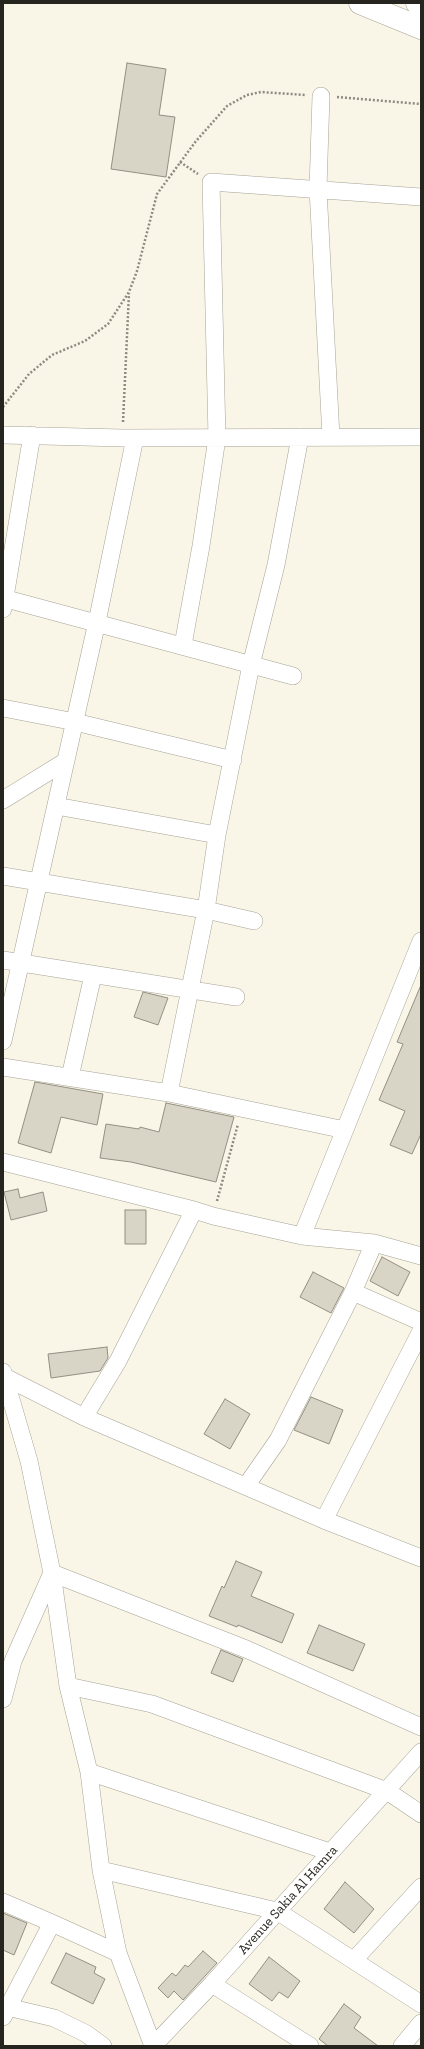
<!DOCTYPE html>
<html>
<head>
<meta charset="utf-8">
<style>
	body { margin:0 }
	#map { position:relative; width:424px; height:2049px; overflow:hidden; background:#f9f5e7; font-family:"Zilla Slab",serif }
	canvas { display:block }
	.frame { position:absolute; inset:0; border:4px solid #25241e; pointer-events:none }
</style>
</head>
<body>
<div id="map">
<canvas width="424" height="2049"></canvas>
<div class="frame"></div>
</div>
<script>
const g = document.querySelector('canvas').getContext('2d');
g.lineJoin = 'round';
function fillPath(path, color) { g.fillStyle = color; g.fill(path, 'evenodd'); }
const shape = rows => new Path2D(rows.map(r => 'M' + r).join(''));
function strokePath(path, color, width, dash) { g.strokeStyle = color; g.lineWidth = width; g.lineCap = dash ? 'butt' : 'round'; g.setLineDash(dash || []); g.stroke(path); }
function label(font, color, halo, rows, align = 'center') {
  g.font = font + ' "Zilla Slab",serif'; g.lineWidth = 3.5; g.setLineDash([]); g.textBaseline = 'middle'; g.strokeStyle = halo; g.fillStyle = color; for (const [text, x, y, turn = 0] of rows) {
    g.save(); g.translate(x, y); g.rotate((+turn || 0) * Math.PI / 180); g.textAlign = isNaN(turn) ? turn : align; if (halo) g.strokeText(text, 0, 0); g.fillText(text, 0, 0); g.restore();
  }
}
const building = shape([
	[127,63,166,69,159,115,175,117,166,177,111,169,127,63],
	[421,985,421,1134,412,1154,390,1145,405,1111,379,1100,403,1044,397,1042,421,985],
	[143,992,168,998,158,1025,134,1017,143,992],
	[35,1082,103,1094,97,1125,61,1117,51,1153,18,1143,35,1082],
	[166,1103,234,1117,216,1182,131,1162,100,1158,106,1124,139,1129,140,1127,159,1132,166,1103],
	[18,1189,20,1198,43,1192,47,1211,11,1220,4,1192,18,1189],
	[125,1210,146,1210,146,1244,125,1244,125,1210],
	[382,1257,410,1272,398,1296,370,1281,382,1257],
	[313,1272,344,1288,331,1313,300,1297,313,1272],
	[107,1347,108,1358,100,1371,51,1378,48,1354,107,1347],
	[311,1397,343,1410,329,1444,294,1430,311,1397],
	[225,1399,250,1414,230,1449,204,1434,225,1399],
	[236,1561,262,1572,251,1596,294,1614,282,1643,238,1625,237,1627,209,1616,222,1586,224,1588,236,1561],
	[319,1625,365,1644,353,1671,307,1653,319,1625],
	[221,1650,243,1659,233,1682,211,1673,221,1650],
	[345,1882,374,1909,354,1933,324,1909,345,1882],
	[3,1913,27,1923,14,1955,3,1950,3,1913],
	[203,1951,217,1963,183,2000,174,1991,168,1998,158,1988,172,1973,176,1976,185,1965,188,1967,203,1951],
	[66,1953,96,1967,94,1973,105,1979,93,2004,51,1983,66,1953],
	[269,1957,300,1981,288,1998,279,1992,272,2001,249,1984,269,1957],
	[344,2004,361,2017,354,2028,378,2046,328,2046,319,2039,344,2004]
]);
const path = shape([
	[337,97,421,104],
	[180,162,198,174],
	[3,407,29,374,52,355,85,341,108,324,129,292,137,271,157,194,196,141,227,106,247,95,261,92,306,95],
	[123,422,129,293],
	[217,1201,238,1124]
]);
const minor = shape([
	[321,96,318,189,331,437],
	[3,435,123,438,421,437],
	[3,598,293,676],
	[3,609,32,435],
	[183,645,201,546,217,438,211,182,421,197],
	[3,708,75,722,233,760],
	[3,800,66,761],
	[56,806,217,835],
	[3,876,206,910,254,921],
	[3,960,236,997],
	[3,1041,97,622,135,438],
	[3,1067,169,1093,206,910,217,835,251,665,276,565,300,437],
	[70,1077,93,975],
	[169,1093,345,1130],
	[3,1162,194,1210],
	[302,1236,421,941],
	[353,1292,421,1322],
	[3,1372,29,1461,52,1573,13,1661,3,1699],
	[3,1376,84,1417,324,1520,421,1558],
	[84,1417,118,1361,194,1210,213,1216,302,1236,374,1243,421,1256],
	[246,1486,278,1440,353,1292,374,1243],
	[324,1520,421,1331],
	[68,1686,52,1573,246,1649,421,1727],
	[89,1772,330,1852],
	[101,1870,277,1911,421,2004],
	[3,1902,52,1923,118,1953,153,2046],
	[118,1953,101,1870,89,1772,68,1686,152,1704,387,1791,421,1814],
	[354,1960,421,1887],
	[212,1984,310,2046],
	[3,2006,54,2018,85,2033,103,2046],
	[3,2017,52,1923],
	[153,2046,212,1984,421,1752],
	[402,2046,421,2023]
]);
const tertiary = shape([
	[360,3,421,28],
	[417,3,421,5]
]);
const streetNames = [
	["Avenue Sakia Al Hamra",288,1900,-48]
];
fillPath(building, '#d8d4c6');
strokePath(building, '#938f82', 1);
strokePath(minor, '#a6a395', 18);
strokePath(tertiary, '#a6a395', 23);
strokePath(path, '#8d8a80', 2.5, [2, 2]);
strokePath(minor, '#fff', 17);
strokePath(tertiary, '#fff', 22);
label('14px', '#25241e', '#fff', streetNames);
</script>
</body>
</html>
